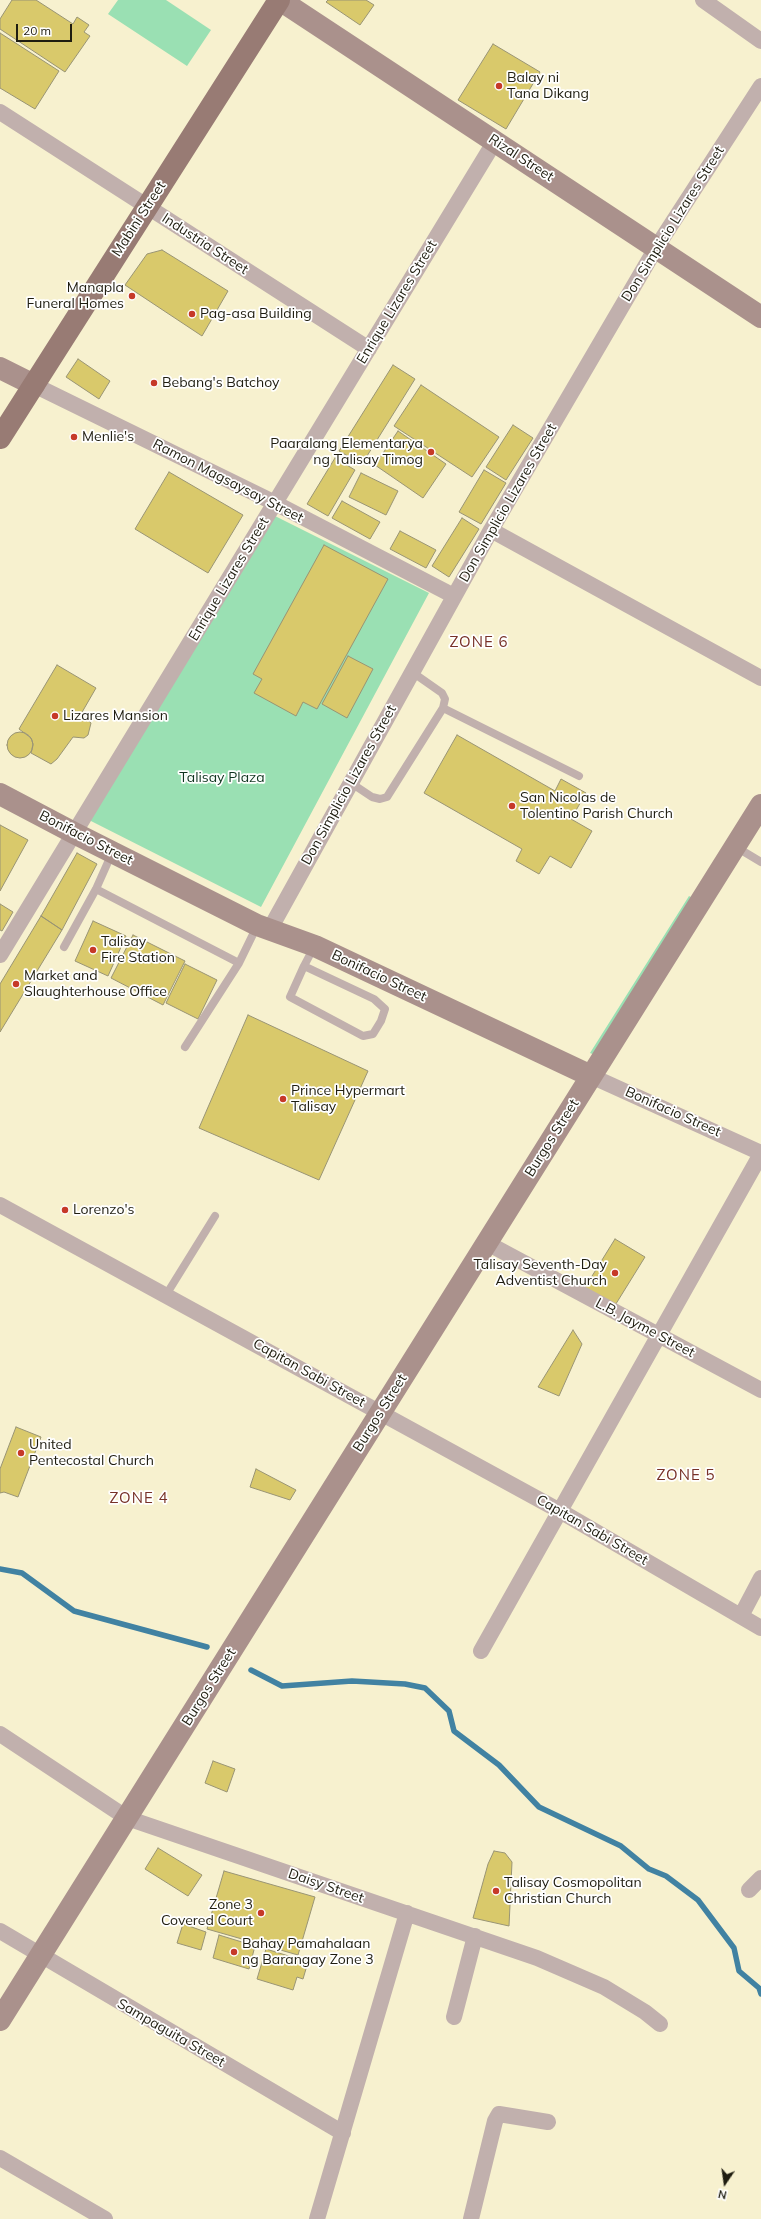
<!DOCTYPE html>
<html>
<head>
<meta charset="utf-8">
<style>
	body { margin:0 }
	#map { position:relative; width:761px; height:2219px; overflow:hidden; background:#f7f1cf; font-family:Mulish,sans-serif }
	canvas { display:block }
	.north { position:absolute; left:705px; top:2163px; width:40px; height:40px; -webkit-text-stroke:3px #fff; paint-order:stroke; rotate:193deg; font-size:11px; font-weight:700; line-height:16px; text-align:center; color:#1f1d10 }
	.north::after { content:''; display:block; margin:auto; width:14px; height:18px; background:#1f1d10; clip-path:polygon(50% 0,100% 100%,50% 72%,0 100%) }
	.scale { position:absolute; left:16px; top:24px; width:56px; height:18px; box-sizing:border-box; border:2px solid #1f1d10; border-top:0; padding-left:5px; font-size:12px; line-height:14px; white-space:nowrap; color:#1f1d10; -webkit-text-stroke:3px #fff; paint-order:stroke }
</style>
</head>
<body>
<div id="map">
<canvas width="761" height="2219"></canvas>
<div class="north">N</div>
<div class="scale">20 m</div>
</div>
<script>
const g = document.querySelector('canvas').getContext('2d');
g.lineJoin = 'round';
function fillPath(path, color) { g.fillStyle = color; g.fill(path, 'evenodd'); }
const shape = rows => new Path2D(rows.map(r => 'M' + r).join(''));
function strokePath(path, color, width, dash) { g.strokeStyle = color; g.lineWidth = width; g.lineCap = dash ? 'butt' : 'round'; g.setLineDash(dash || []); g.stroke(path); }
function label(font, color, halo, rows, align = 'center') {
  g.font = font + ' Mulish,sans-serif'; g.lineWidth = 3.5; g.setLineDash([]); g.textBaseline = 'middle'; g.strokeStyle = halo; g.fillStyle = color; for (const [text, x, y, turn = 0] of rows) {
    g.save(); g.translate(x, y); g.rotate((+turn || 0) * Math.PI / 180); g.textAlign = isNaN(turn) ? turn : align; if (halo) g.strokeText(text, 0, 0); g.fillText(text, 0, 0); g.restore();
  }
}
const green = shape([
	[118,0,166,0,211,30,187,66,108,14],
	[271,514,429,593,261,907,87,819],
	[689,896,693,898,595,1055,590,1053]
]);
const stream = shape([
	[0,1569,22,1573,74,1611,207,1647],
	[251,1670,282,1686,352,1681,405,1684,425,1688,449,1711,454,1731,499,1765,539,1807,621,1846,649,1869,666,1876,698,1900,734,1948,739,1971,759,1988,761,1994]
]);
const building = shape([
	[12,0,36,0,73,24,77,17,89,25,84,32,90,36,65,72,0,29,0,19,12,0],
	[328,0,366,0,374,5,360,25,326,2,328,0],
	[0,33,59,71,35,109,0,88,0,33],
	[493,44,540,72,506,129,458,100,493,44],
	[162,250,228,291,202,336,125,285,147,254,162,250],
	[78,359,110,381,99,399,66,377,78,359],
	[393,365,415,379,362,464,339,451,393,365],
	[421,385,499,437,472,477,394,426,421,385],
	[513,425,533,438,506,480,486,467,513,425],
	[398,431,446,464,423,498,375,465,398,431],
	[335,458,355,470,328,516,307,504,335,458],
	[484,470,506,483,481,524,459,512,484,470],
	[169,472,243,515,208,573,135,529,169,472],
	[361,473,398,491,386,515,349,497,361,473],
	[342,501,380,522,370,539,332,518,342,501],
	[462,518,479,529,449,577,432,566,462,518],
	[400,531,436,550,426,568,390,549,400,531],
	[324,545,388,579,317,709,303,702,296,716,254,693,262,679,253,674,324,545],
	[348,656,373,669,347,718,322,704,348,656],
	[57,665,96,688,81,714,91,723,88,735,84,738,73,737,57,759,51,764,31,753,33,744,31,738,19,729,57,665],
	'7 745a13 13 0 1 1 26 0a13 13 0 1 1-26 0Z',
	[457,735,555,791,561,779,586,793,571,819,592,831,571,868,550,856,539,874,516,861,522,849,424,793,457,735],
	[0,825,28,840,0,891,0,825],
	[77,853,97,864,62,930,41,916,77,853],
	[0,904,13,912,2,931,0,930,0,904],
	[41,916,62,930,0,1032,0,984,41,916],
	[93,921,126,936,108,976,75,961,93,921],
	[133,935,185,961,163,1005,111,978,133,935],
	[185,964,217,980,198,1019,166,1003,185,964],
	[248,1015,368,1071,319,1180,199,1128,248,1015],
	[615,1239,645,1257,614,1307,584,1289,615,1239],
	[573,1330,582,1344,559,1396,538,1387,573,1330],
	[16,1427,41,1437,18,1497,4,1492,0,1493,0,1469,16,1427],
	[256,1469,296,1490,290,1500,250,1487,256,1469],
	[213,1761,235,1769,227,1792,205,1783,213,1761],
	[158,1848,202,1875,188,1896,145,1869,158,1848],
	[494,1851,505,1853,512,1862,509,1926,473,1918,488,1864,494,1851],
	[224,1871,315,1897,298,1955,207,1929,224,1871],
	[183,1924,206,1932,201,1950,177,1943,183,1924],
	[219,1935,255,1946,249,1969,213,1958,219,1935],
	[266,1949,308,1962,303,1979,297,1977,293,1990,257,1979,266,1949]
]);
const lane = shape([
	[443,708,579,776],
	[351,783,372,797,380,799,387,797,443,708,445,699,442,693,412,672],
	[736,847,761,862],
	[96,889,239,963],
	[64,947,96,889,112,853],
	[304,966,374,999,385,1009,381,1021,373,1034,363,1036,290,997,304,966,314,947],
	[185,1047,239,963,257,926],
	[166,1295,215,1216]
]);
const street = shape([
	[703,0,761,41],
	[0,112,369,349],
	[34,385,275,503,454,596],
	[491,530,761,678],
	[270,929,491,530,656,248,761,86],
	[0,955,495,141],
	[591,1076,761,1153],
	[0,1205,560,1511,761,1628],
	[487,1243,761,1390],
	[741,1616,761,1578],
	[481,1651,761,1154],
	[0,1734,127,1818,537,1958,604,1987,645,2012,660,2024],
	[749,1890,761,1878],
	[0,1931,343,2133],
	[454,2017,475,1936],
	[0,2158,105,2219],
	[317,2219,407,1913],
	[471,2219,495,2121,499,2114,548,2122]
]);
const secondary = shape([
	[280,0,761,317],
	[0,368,34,385],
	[0,794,74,833,257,925,315,946,591,1076],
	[0,2020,761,805]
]);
const primary = shape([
	[0,438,279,0]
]);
const markers = [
	[499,86,4,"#c63928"],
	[132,296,4,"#c63928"],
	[192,314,4,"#c63928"],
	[154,383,4,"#c63928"],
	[74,437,4,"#c63928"],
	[431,452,4,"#c63928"],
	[55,716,4,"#c63928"],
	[512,806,4,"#c63928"],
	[93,950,4,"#c63928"],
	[16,984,4,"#c63928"],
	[283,1099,4,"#c63928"],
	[65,1210,4,"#c63928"],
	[615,1273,4,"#c63928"],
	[21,1453,4,"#c63928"],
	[496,1891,4,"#c63928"],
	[261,1913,4,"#c63928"],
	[234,1952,4,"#c63928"]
];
const poiNames = [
	["Balay ni",507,78],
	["Tana Dikang",507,94],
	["Manapla",124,288,"right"],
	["Funeral Homes",124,304,"right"],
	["Pag-asa Building",200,314],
	["Bebang's Batchoy",162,383],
	["Menlie's",82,437],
	["Paaralang Elementarya",423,444,"right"],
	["ng Talisay Timog",423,460,"right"],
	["Lizares Mansion",63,716],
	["San Nicolas de",520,798],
	["Tolentino Parish Church",520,814],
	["Talisay",101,942],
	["Fire Station",101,958],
	["Market and",24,976],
	["Slaughterhouse Office",24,992],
	["Prince Hypermart",291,1091],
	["Talisay",291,1107],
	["Lorenzo's",73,1210],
	["Talisay Seventh-Day",607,1265,"right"],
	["Adventist Church",607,1281,"right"],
	["United",29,1445],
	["Pentecostal Church",29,1461],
	["Talisay Cosmopolitan",504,1883],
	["Christian Church",504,1899],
	["Zone 3",253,1905,"right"],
	["Covered Court",253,1921,"right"],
	["Bahay Pamahalaan",242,1944],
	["ng Barangay Zone 3",242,1960]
];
const streetNames = [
	["Rizal Street",521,158,33],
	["Mabini Street",139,219,-57],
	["Don Simplicio Lizares Street",673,224,-58],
	["Industria Street",205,244,33],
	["Enrique Lizares Street",397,302,-59],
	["Ramon Magsaysay Street",228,481,27],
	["Don Simplicio Lizares Street",508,503,-60],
	["Enrique Lizares Street",229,579,-59],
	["Don Simplicio Lizares Street",349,785,-61],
	["Bonifacio Street",86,838,27],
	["Bonifacio Street",379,976,25],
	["Bonifacio Street",673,1112,24],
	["Burgos Street",552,1138,-58],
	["L.B. Jayme Street",645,1328,28],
	["Capitan Sabi Street",309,1373,29],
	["Burgos Street",380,1413,-58],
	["Capitan Sabi Street",592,1530,30],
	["Burgos Street",209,1687,-58],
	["Daisy Street",326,1886,19],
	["Sampaguita Street",171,2033,30]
];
const parkNames = [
	["Talisay Plaza",222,778]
];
const neighbourhoodNames = [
	["ZONE 6",479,642],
	["ZONE 5",686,1475],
	["ZONE 4",139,1498]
];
fillPath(green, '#9ae0b3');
strokePath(stream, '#4182a2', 5.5);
fillPath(building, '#d9c96b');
strokePath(building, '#999474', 1);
strokePath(lane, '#c1b0ad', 8);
strokePath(street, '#c1b0ad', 16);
strokePath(secondary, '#aa918c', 22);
strokePath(primary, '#987b74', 22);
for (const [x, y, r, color] of markers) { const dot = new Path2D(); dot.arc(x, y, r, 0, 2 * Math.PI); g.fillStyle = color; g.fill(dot); strokePath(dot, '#fff', 1.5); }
label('14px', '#1f1d10', '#fff', poiNames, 'left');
label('14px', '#1f1d10', '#fff', streetNames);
label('14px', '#0f351f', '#fff', parkNames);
g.letterSpacing = '1px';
label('15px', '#773127', '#fff', neighbourhoodNames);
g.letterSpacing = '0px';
</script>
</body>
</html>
